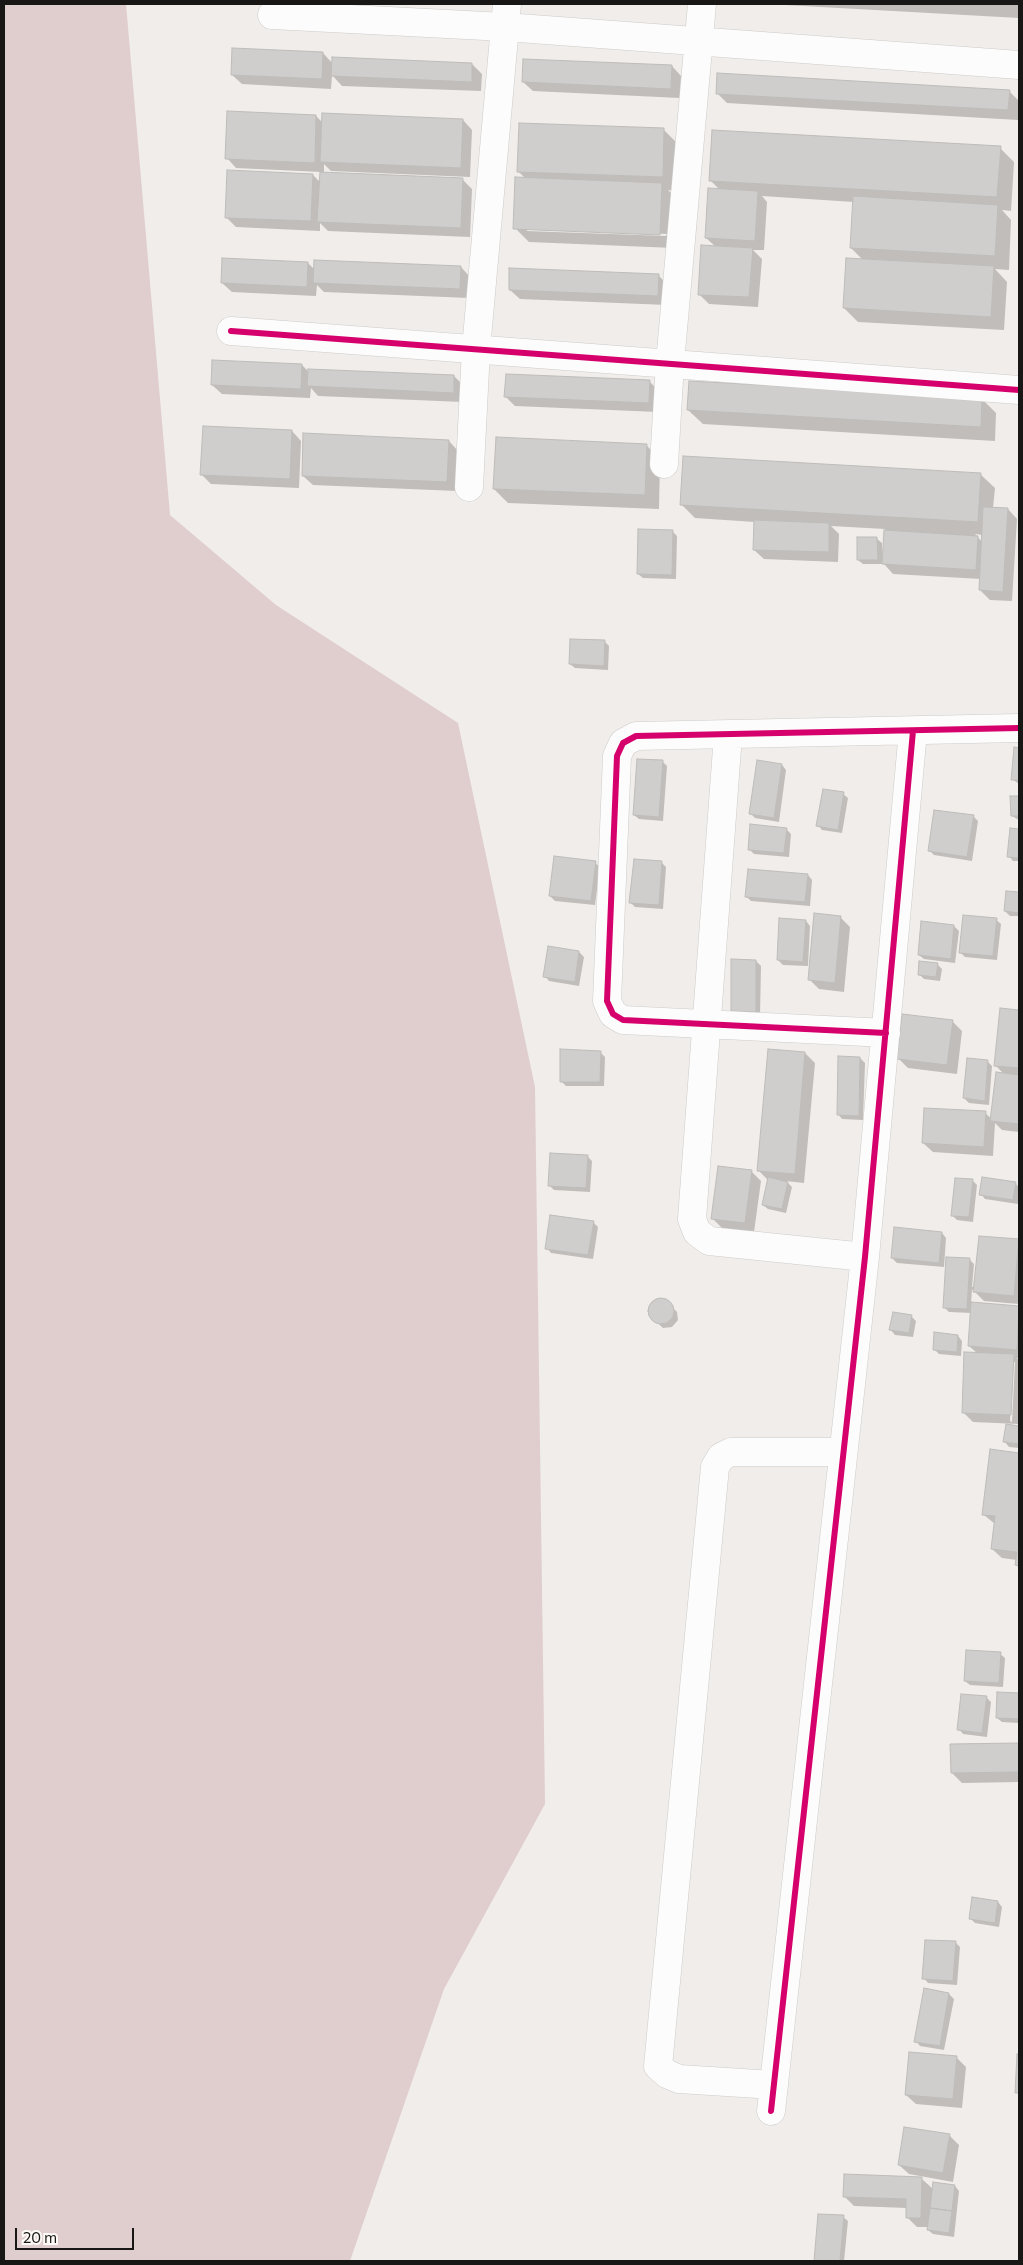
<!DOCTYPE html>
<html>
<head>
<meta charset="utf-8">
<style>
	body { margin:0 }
	#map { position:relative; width:1023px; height:2265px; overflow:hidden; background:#f0edea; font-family:Commissioner,sans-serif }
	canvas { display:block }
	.frame { position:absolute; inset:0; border:5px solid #191715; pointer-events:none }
	.scale { position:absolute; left:15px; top:2228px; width:119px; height:22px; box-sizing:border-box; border:2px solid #191715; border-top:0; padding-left:6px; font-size:15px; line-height:18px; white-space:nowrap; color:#191715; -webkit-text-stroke:4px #fefbf7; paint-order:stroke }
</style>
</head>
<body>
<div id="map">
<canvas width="1023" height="2265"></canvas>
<div class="frame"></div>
<div class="scale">20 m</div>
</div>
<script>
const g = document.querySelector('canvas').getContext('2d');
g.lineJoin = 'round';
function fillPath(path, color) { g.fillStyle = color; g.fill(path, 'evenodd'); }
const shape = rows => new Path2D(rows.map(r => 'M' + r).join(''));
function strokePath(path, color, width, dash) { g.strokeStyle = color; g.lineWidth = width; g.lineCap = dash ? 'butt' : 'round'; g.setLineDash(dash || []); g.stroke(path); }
const green = shape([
	[4,4,126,4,170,515,276,605,458,723,535,1087,545,1804,444,1989,350,2261,4,2261]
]);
const shadow = shape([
	[767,4,1019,4,1019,18],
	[323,53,333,64,472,64,482,74,481,91,342,86,332,75,331,89,242,84,232,75],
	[672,66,681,76,680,98,533,91,523,82],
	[1009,91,1019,101,1018,120,727,103,717,93],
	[316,116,323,123,463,120,472,130,470,177,331,171,324,164,324,174,462,179,472,189,470,237,328,231,320,223,320,231,236,227,226,217,313,175,320,182,321,172,236,168,227,158],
	[664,130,678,144,676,191,668,190,676,198,674,248,529,242,515,228,525,178,518,171],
	[527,228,667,234,666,236,527,231],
	[1000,148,1014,162,1011,211,1002,210,1011,220,1009,270,995,269,1007,282,1004,330,858,322,844,308,863,260,851,248,854,202,762,196,767,202,764,250,753,250,762,259,758,307,709,304,699,294,716,247,706,238,720,190,710,180],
	[308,263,315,270,461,267,470,277,469,298,324,292,317,285,316,296,232,292,222,283],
	[658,275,668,285,667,305,520,299,510,290],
	[302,365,309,372,454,376,464,386,463,402,318,396,311,388,310,398,222,394,212,385],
	[649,381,659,391,658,412,515,406,506,397],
	[982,399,996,413,995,441,703,424,688,410],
	[292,431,301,441,299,488,211,484,201,474],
	[449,441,458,451,457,491,313,485,303,476],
	[646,445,660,459,659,509,508,503,494,489],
	[980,474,995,488,993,508,1008,509,1017,519,1012,601,990,600,980,590,981,579,893,574,884,564,863,564,858,560,877,539,882,543,882,556,884,556,885,529,831,526,839,534,838,562,764,559,754,550,755,522,695,518,681,504],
	[975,534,983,535,983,543],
	[672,531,677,536,676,579,643,578,638,574],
	[604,641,609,646,608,670,575,668,570,664],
	[1015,749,1019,749,1019,784,1012,779],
	[662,761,667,766,663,821,639,819,634,815],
	[782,765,786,770,779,822,755,818,751,814],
	[843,794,848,798,842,833,822,830,818,825],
	[1012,797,1019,797,1019,820,1012,816],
	[973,816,978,821,972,861,934,855,929,850],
	[786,829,791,834,789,857,754,854,749,849],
	[1012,829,1019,830,1019,861,1013,861,1009,856],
	[595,863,600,867,595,905,555,901,550,896],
	[662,863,666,867,663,909,635,907,631,903],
	[808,875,812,880,810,906,751,901,746,896],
	[1007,892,1019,893,1019,916,1010,916,1005,911],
	[840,917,850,927,844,992,819,989,810,980],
	[996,920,1001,924,997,960,965,957,960,952],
	[806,921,810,926,808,966,783,965,778,960],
	[954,926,959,931,955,963,924,959,919,955],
	[579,952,584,957,579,986,549,981,545,976],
	[756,961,761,966,760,1016,737,1015,732,1011],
	[937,964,942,969,940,981,924,979,919,974],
	[1001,1009,1019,1011,1019,1132,1002,1130,995,1123,993,1156,933,1152,923,1143,985,1113,992,1119,1004,1074,995,1065],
	[952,1021,962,1031,957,1074,908,1068,898,1058],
	[600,1052,605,1057,604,1086,566,1086,561,1081],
	[805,1053,815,1063,804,1183,786,1181,792,1187,786,1213,768,1209,763,1205,768,1180,758,1170],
	[860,1058,865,1063,863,1120,842,1119,838,1114],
	[987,1061,992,1066,989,1105,969,1103,964,1098],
	[587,1156,592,1161,590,1192,554,1190,549,1185],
	[751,1171,761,1181,754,1232,722,1228,713,1219],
	[973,1181,977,1185,973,1222,957,1220,952,1215],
	[1015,1183,1019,1187,1018,1204,985,1199,981,1194],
	[593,1222,598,1227,593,1259,551,1253,547,1248],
	[942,1233,946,1238,944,1267,897,1263,892,1258],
	[980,1237,1019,1241,1019,1304,984,1301,972,1289,971,1304,1019,1307,1019,1358,1017,1358,1019,1361,1019,1424,973,1422,963,1412,977,1353,969,1346,972,1313,949,1312,944,1307,969,1259,974,1264,972,1287,975,1287],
	[1012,1362,1015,1362,1012,1422,1010,1421],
	[665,1300,677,1312,678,1320,672,1327,663,1328,651,1317,650,1307,656,1301],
	[911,1316,916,1321,913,1337,895,1335,891,1330],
	[958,1336,962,1341,961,1356,939,1354,934,1349],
	[1007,1426,1019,1427,1019,1448,1009,1447,1005,1442],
	[991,1451,1019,1454,1019,1568,1016,1564,1017,1560,1002,1558,992,1549,995,1524,984,1515],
	[1000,1654,1005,1658,1003,1687,970,1685,965,1681],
	[998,1694,1019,1694,1019,1723,1002,1722,997,1718],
	[986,1697,991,1702,987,1737,963,1734,959,1729],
	[952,1745,1019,1745,1019,1782,962,1783,952,1773],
	[998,1902,1002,1907,999,1927,975,1923,970,1918],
	[956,1943,960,1947,957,1985,928,1983,924,1978],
	[925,1989,949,1994,954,1999,944,2050,920,2046,916,2041],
	[1019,2015,1019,2032,1018,2031],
	[956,2057,966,2067,962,2108,916,2104,906,2095],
	[950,2136,959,2145,953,2182,909,2174,899,2165],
	[922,2179,934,2190,955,2186,959,2191,954,2237,933,2234,928,2230,929,2227,917,2227,907,2217,907,2208,854,2206,844,2196],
	[819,2215,843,2217,848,2221,844,2261,815,2261]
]);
const building = shape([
	[232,48,323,52,322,79,231,75,232,48],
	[332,57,472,63,472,82,331,76,332,57],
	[523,59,672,65,671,89,522,82,523,59],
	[717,73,1010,90,1008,110,716,94,717,73],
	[227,111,316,115,315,163,225,159,227,111],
	[322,113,463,119,461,168,320,162,322,113],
	[519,123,664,128,663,177,517,172,519,123],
	[712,130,1001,146,997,197,709,181,712,130],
	[227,170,313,174,311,221,225,218,227,170],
	[320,172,463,178,461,228,317,222,320,172],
	[515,177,662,183,660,235,513,229,515,177],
	[708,188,758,191,755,241,705,238,708,188],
	[853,196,998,205,995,256,850,248,853,196],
	[701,245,753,248,749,297,698,295,701,245],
	[222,258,308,262,307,287,221,283,222,258],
	[846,258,994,266,991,317,843,308,846,258],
	[314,260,461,266,460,289,313,283,314,260],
	[509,268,659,274,658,296,509,290,509,268],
	[212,360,302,364,301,389,211,385,212,360],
	[308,369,454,375,454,393,307,386,308,369],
	[506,374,650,380,649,403,504,397,506,374],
	[689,381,982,397,981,427,687,410,689,381],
	[203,426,292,430,290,479,200,475,203,426],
	[303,433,449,440,447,482,302,476,303,433],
	[496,437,647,444,645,495,493,489,496,437],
	[683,456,981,473,978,522,680,505,683,456],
	[983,507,1008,508,1003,592,979,590,983,507],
	[754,520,829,523,829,552,753,550,754,520],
	[638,529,673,530,672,575,637,574,638,529],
	[884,530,978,536,976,570,882,564,884,530],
	[857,537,877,537,878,560,857,560,857,537],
	[570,639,605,640,604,666,569,664,570,639],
	[1014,747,1019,748,1019,780,1011,780,1014,747],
	[637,759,663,760,659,817,633,815,637,759],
	[757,760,782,764,774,818,749,814,757,760],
	[823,789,844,792,838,830,816,826,823,789],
	[1010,796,1019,796,1019,816,1011,816,1010,796],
	[934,810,974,815,967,857,928,851,934,810],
	[750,824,787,828,784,853,748,850,750,824],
	[1010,828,1019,829,1019,858,1007,857,1010,828],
	[554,856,596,861,591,901,549,896,554,856],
	[634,859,662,861,659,905,629,903,634,859],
	[748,869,808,874,805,902,745,897,748,869],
	[1006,891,1019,892,1019,913,1004,911,1006,891],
	[814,913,841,916,835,983,808,980,814,913],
	[963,915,997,918,993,956,959,953,963,915],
	[779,918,806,920,803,962,777,960,779,918],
	[921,921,954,925,951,959,918,955,921,921],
	[548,946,579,951,575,982,543,977,548,946],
	[731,959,756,960,756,1012,731,1011,731,959],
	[919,961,938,963,936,977,918,975,919,961],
	[1000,1008,1019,1010,1019,1068,994,1066,1000,1008],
	[902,1014,953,1020,947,1065,897,1059,902,1014],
	[560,1049,601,1051,600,1082,560,1082,560,1049],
	[768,1049,805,1052,795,1174,757,1171,768,1049],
	[838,1056,860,1057,859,1116,837,1115,838,1056],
	[967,1058,988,1060,985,1101,963,1098,967,1058],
	[996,1072,1019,1075,1019,1124,990,1121,996,1072],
	[924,1108,986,1111,984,1147,922,1143,924,1108],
	[550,1153,588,1155,586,1188,548,1186,550,1153],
	[718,1166,752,1170,745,1223,711,1219,718,1166],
	[768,1177,788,1182,782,1209,762,1205,768,1177],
	[982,1177,1016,1182,1013,1200,979,1195,982,1177],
	[955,1178,973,1179,969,1217,951,1216,955,1178],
	[550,1215,594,1221,588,1255,545,1249,550,1215],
	[894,1227,942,1232,939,1263,891,1258,894,1227],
	[979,1236,1019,1239,1014,1296,973,1292,979,1236],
	[946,1257,970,1258,967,1309,943,1308,946,1257],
	'648 1311a13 13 0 1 1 26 0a13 13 0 1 1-26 0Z',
	[971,1302,1019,1306,1017,1350,968,1346,971,1302],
	[893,1312,912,1315,909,1333,889,1330,893,1312],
	[934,1332,958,1335,957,1352,933,1350,934,1332],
	[964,1352,1014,1354,1011,1415,962,1413,964,1352],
	[1006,1424,1019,1426,1019,1444,1003,1442,1006,1424],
	[990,1449,1019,1453,1019,1566,1015,1565,1017,1552,991,1549,995,1516,982,1515,990,1449],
	[966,1650,1001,1652,999,1683,964,1681,966,1650],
	[997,1692,1019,1693,1019,1719,996,1718,997,1692],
	[961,1694,987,1696,982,1733,957,1730,961,1694],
	[1019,1743,1019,1772,951,1773,950,1744,1019,1743],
	[972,1897,998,1901,995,1923,969,1919,972,1897],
	[925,1940,956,1941,953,1981,922,1979,925,1940],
	[924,1988,949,1993,940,2046,914,2042,924,1988],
	[909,2052,957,2056,953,2099,905,2095,909,2052],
	[1017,2054,1019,2054,1019,2093,1015,2093,1017,2054],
	[904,2127,950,2134,943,2173,898,2165,904,2127],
	[844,2174,922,2177,921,2218,906,2218,906,2199,843,2197,844,2174],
	[933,2182,955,2185,952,2211,930,2208,933,2182],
	[930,2208,952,2211,949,2233,927,2230,930,2208],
	[818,2214,844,2215,840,2261,814,2261,818,2214]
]);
const minor = shape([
	[272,15,505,27,1019,65],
	[231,331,1019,390],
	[664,464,670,363,702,4],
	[469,487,476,349,507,4],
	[728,735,692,1219,697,1232,709,1241,865,1257],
	[886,1033,623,1020,613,1014,607,1001,617,756,623,743,636,736,1019,728],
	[774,2085,679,2079,667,2074,658,2066,715,1467,721,1457,731,1452,843,1452],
	[771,2111,865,1257,913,731]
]);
const cycleway = shape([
	[231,331,1019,390],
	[886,1033,623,1020,613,1014,607,1001,617,756,623,743,636,736,1019,728],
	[771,2111,865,1257,913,731]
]);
fillPath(green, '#e0cece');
fillPath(shadow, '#0003');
fillPath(building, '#d0cecc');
strokePath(building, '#bebcba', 1);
strokePath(minor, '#cdcbc9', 29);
strokePath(minor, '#fdfcfc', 28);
strokePath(cycleway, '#d6006c', 6);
</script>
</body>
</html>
